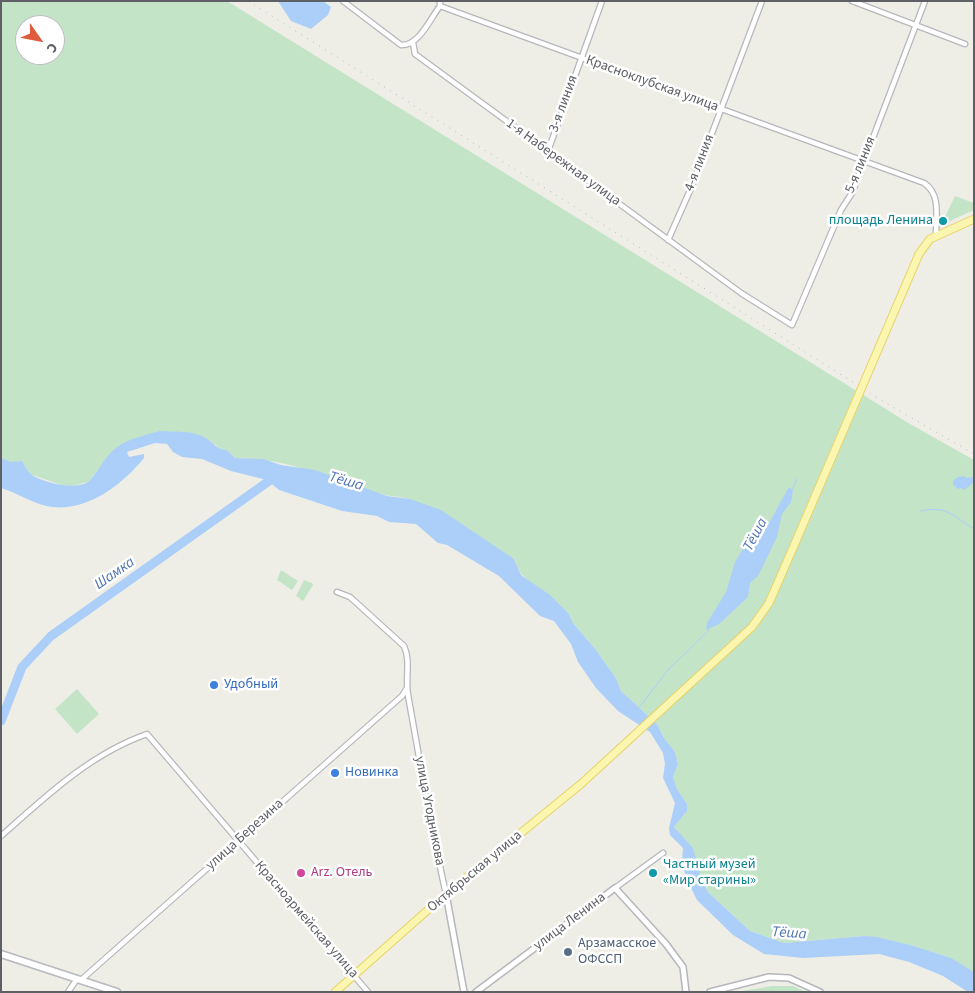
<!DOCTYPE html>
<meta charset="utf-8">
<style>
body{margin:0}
#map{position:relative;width:975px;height:993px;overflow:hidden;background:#efeee6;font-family:"Source Sans 3",sans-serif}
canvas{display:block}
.frame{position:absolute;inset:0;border:2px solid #5e6065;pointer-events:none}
.north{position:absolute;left:15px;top:15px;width:50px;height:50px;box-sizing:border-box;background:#fff;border:1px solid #bfbfc1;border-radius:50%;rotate:123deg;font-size:14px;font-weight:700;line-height:20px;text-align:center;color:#5e6065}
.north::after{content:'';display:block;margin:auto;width:18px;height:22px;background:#de5b3d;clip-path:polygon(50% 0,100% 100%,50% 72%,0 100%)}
</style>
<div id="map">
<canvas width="975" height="993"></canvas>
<div class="frame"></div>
<div class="north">С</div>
</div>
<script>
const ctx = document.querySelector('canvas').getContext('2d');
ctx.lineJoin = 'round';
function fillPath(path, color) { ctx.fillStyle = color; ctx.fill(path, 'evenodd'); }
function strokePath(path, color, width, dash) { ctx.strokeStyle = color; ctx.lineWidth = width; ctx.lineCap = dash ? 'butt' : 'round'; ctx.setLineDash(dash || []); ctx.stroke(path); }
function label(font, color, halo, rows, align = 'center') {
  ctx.font = font + ' "Source Sans 3",sans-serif'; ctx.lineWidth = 5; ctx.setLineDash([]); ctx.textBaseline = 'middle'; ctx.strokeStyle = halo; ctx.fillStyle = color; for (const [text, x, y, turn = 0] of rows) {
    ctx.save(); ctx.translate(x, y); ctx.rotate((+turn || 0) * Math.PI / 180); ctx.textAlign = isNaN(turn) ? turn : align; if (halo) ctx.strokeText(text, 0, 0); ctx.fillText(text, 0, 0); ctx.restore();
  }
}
fillPath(new Path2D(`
 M1,1H227L910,424L974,460V972L950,958L914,946L864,936L784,943L750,931L709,893L702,882L687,841L677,832L674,827L687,811V804L677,789L673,777L678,764L675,752L664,738L657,724L621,691L616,678L596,650L573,623L569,614L521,574L514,559C482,541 444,515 411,500C402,496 389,497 378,493C331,478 285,458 235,458L227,450H222L206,438L159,431L115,449L88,482L72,486L61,485L30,474L22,461L11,463L1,458ZM25,25H55V55H25Z
 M955,196L974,203V210L941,225Z
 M281,570L298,581L292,590L277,580Z
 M304,580L312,583L313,585L303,601L296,596Z
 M77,689L99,714L77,734L55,709Z
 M772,986H793L806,992H736Z`), '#c4e4c8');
fillPath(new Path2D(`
 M278,1H323L331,7L328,15L311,29L291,21Z
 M159,431C173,432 193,430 206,438C214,443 217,450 227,450L235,458L263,459L281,465L315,470L387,496L410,499L441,510L514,559L521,575L550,595L569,614L573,623L596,650L616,678L621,691L657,724L664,738L675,752L678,764L673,777L677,789L687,804V811L674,827L693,848L702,882L709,893L750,931L784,943L864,936L877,937L914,946L951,958L974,972V992H968L943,976L909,962L879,954L803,958L764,954L733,935L697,900L686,878L682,860L683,848L670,835L669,828L675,803L663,778L665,764L663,753L650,732L618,711L596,688L578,662L571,644L554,621L540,616L499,576L447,545L438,543L416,524L389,522L377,516L342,511L279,490L267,480L231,471L202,459L182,457L173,452L167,444L155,443L127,452L129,457L144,454V458C122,485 88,511 52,507C35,505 18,493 1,488V458L11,462L22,461C25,465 27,471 31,474C42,483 78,491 89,481C99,471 105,456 116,448C129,438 144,436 159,431Z
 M964,476L966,478L973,477L974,482L964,490L961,488L958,489L953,485V481L958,477Z
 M789,487L793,491L791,502L782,514L777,537L758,576L750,583L748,597L719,624L706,630L707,623L726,592L735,562L749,539L764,532Z`), '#abcff9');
strokePath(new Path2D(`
 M792,490L797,479
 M921,511C947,505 953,516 974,529
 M638,709L668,670L709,630`), '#abcff9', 1);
strokePath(new Path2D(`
 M1,721L22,667L51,636L276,476`), '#abcff9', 9);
const minor = new Path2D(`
 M343,1L401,45C419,46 430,19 440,6V1
 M852,1L965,44
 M440,6L924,183C941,194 936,217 936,235
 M413,43L415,54L741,293L792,325L841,210L852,193L925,1
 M548,151L602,1
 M668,240L692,186L762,1
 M337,592L350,597L404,646C411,661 405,679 408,695C420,762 431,828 446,894
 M1,836C45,797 90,754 147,734L368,992
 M615,888L663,853
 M81,980L402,696L407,688
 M68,992L77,979`);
const tertiary = new Path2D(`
 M446,894L464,992
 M476,992L615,888L666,944L683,967L686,992
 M710,992L769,977L789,978L820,992`);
const secondary = new Path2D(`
 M1,954L117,992`);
const primary = new Path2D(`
 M919,254L930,239L974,219
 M335,992L446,894L581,784L752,627L769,603L799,534`);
strokePath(minor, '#b6b7bc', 7);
strokePath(tertiary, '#b6b7bc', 8);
strokePath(secondary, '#b7b9bf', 9);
strokePath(primary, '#e8d266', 9);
strokePath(minor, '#fff', 4.5);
strokePath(tertiary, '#fff', 5);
strokePath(secondary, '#fff', 6);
strokePath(primary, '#faf6b0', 7);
strokePath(new Path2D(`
 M248,1L886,403L974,454`), '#b6b7b7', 1, [1, 6]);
const primaryBridge = new Path2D(`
 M799,534L919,254`);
strokePath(primaryBridge, '#e8d266', 9, []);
strokePath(primaryBridge, '#faf6b0', 7);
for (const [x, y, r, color] of [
 [943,221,5,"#0f9aa8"],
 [214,685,5,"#3f7fe0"],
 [335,773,5,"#3f7fe0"],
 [301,873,5,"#d1479c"],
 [653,873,5,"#0f9aa8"],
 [568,952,5,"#5c6f8a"]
]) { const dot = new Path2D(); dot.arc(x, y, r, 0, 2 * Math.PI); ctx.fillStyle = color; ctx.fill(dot); strokePath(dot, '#fff', 2); }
label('14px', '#5e6065', '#fff', [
 ["Красноклубская улица",652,84,20],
 ["3-я линия",564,104,-70],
 ["1-я Набережная улица",563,163,36],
 ["4-я линия",700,163,-69],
 ["5-я линия",861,165,-68],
 ["улица Угодникова",429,811,79],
 ["улица Березина",245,835,-42],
 ["Октябрьская улица",475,872,-40],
 ["Красноармейская улица",306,920,49],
 ["улица Ленина",570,922,-37]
]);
label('14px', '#0d838f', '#fff', [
 ["площадь Ленина",933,221],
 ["Частный музей",663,865,"left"],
 ["«Мир старины»",663,881,"left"]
], 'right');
label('14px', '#366cbe', '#fff', [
 ["Удобный",224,685],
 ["Новинка",345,773]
], 'left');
label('14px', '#b23c85', '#fff', [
 ["Arz. Отель",311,873]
], 'left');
label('14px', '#4e5e75', '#fff', [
 ["Арзамасское",578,944],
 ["ОФССП",578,960]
], 'left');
label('italic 15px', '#4c73b3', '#fff', [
 ["Тёша",346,482,16],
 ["Тёша",756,535,-62],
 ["Шамка",115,574,-35],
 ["Тёша",789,934,4]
]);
</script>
